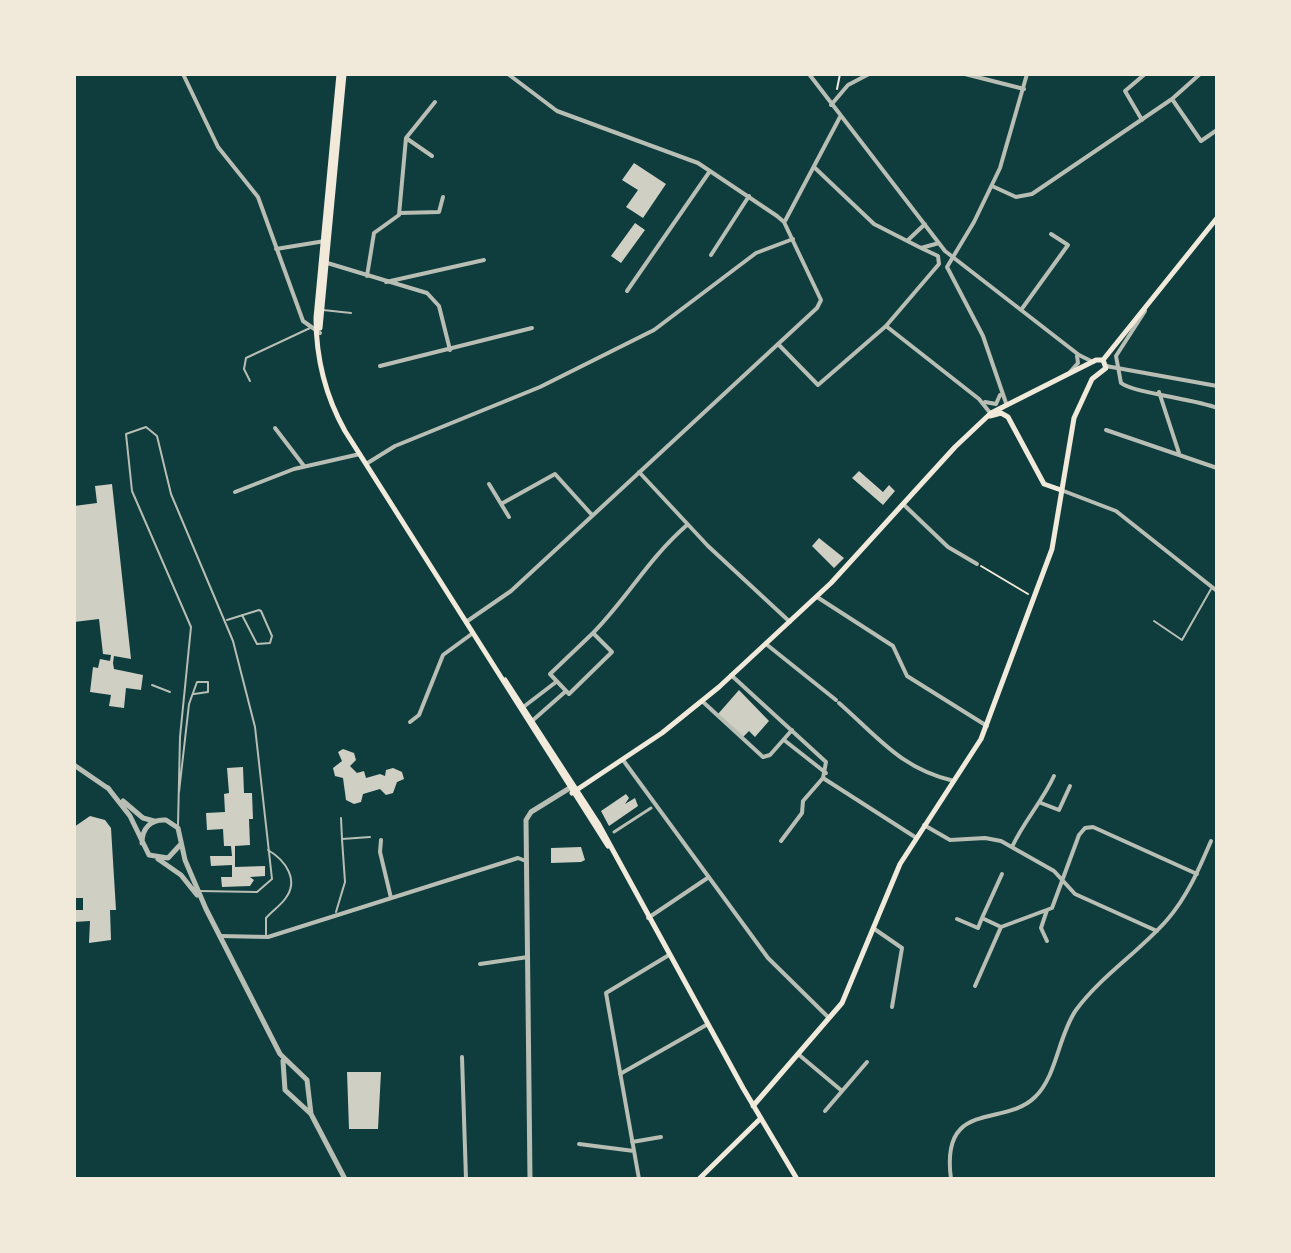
<!DOCTYPE html>
<style>
body{margin:0}
#map{position:relative;width:1291px;height:1253px;overflow:hidden;background:#0f3d3e;font-family:"DM Sans",sans-serif}
canvas{display:block}
.frame{position:absolute;inset:0;border:76px solid #f1e9da;pointer-events:none}
</style>
<div id="map">
<canvas width="1291" height="1253"></canvas>
<div class="frame"></div>
</div>
<script>
const ctx = document.querySelector('canvas').getContext('2d');
ctx.lineJoin = 'round';
function fillPath(path, color) { ctx.fillStyle = color; ctx.fill(path, 'evenodd'); }
function strokePath(path, color, width, dash) { ctx.strokeStyle = color; ctx.lineWidth = width; ctx.lineCap = dash ? 'butt' : 'round'; ctx.setLineDash(dash || []); ctx.stroke(path); }
fillPath(new Path2D(`
 M634,163L666,184L643,218L626,207L638,190L622,180Z
 M635,223L645,230L621,263L611,256Z
 M859,471L883,492L889,485L895,491L883,505L852,478Z
 M112,484L131,659L114,656L113,663L114,669L143,675L141,690L126,688L124,708L109,706L111,695L90,692L93,667L98,668L100,659L110,661L111,655L103,654L99,619L74,622V506L97,503L95,486Z
 M819,538L844,558L834,568L812,546Z
 M739,690L769,721L755,737L749,731L743,737L718,714Z
 M343,749L354,753L356,760L350,766L357,773L364,771L366,778L380,774L385,776L386,770L393,768L402,772L404,779L397,782L393,793L386,795L380,789L363,794L361,802L354,804L346,800L343,778L335,776L333,768L342,761L338,752Z
 M243,767L244,793H252L253,819H249L250,845L235,846V867L265,866V876L250,877L254,880L250,886L222,887L221,877H232V865L211,866L210,856H232L231,846H224L223,829L207,830L206,813L225,812L224,794L229,793L227,768Z
 M626,794L629,798L625,804L635,798L638,806L609,826L601,811Z
 M90,816L105,820L111,828L116,910H110L111,940L89,943L90,921L74,922V910H83V898H74V827Z
 M581,847L585,860L581,862L551,863V848Z
 M347,1072H381L378,1129H349Z`), '#cfcfc3');
strokePath(new Path2D(`
 M837,89L840,74
 M981,566L1028,594`), '#f1e9da', 2);
strokePath(new Path2D(`
 M323,310L351,313
 M250,381L244,369L246,358L310,328
 M227,620L259,610L261,611L272,636L270,643L257,644L242,615
 M1154,621L1182,640L1211,589
 M152,685L170,692
 M179,792L189,704L197,682H208V692L194,694
 M341,818L342,839L370,837
 M178,825L180,737L191,627L132,491L126,434L146,427L157,436L171,494L233,641L255,727L272,879L257,892L199,891
 M336,912L345,882L342,839
 M266,936V918C272,911 280,906 285,899C300,880 285,860 268,850`), '#b8beb3', 2);
strokePath(new Path2D(`
 M614,832L651,808`), '#b8beb3', 3);
strokePath(new Path2D(`
 M183,74L218,147L258,197L303,321L320,333
 M809,74L945,251L1079,355L1093,362
 M965,74L1024,89
 M1172,99L1201,141L1217,130
 M1217,103V105
 M831,105L848,85L869,74
 M1142,120L1125,91L1145,74
 M406,138L432,156
 M814,167L874,224L921,248L939,243
 M992,186L1016,197L1032,194L1172,99L1200,74
 M400,213L439,212L443,197
 M785,221L840,117
 M907,241L925,224
 M276,249L325,241
 M711,255L749,196
 M324,262L427,293L439,306L450,350
 M367,276L374,233L399,215L406,138L435,102
 M386,282L484,260
 M627,291L710,171
 M1021,310L1068,245L1051,234
 M1145,311L1116,356L1121,383C1134,393 1194,399 1217,408
 M886,326L979,399L991,414
 M778,344L818,385L886,326L939,264L938,256L921,248
 M380,366L532,328
 M1106,366L1217,386
 M1070,372L1078,363L1077,356
 M1159,392L1179,453
 M985,402L996,404L1000,395
 M1006,403L983,336L947,267L974,222L1000,168L1027,74
 M275,428L304,466
 M1106,430L1217,468
 M366,464L395,446L540,387L654,330L756,253L793,239
 M639,472L708,546L790,622
 M489,484L509,517
 M1061,490L1116,511L1217,591
 M235,492L294,469L360,454
 M501,504L555,474L592,515
 M903,504L948,547L977,564
 M817,597L893,646L907,676L987,726
 M466,622L511,591L817,308L821,300L784,222L777,216L698,163L557,111L508,74
 M593,633L612,652L569,694L550,674Z
 M593,633C629,596 648,559 687,525
 M766,644L836,700
 M731,675L826,762L823,778L803,801L802,813L781,841
 M702,701L763,757L770,755L792,730
 M839,703C878,737 901,769 954,781
 M522,708L556,682
 M532,721L566,691
 M410,722L419,715L443,655L473,633
 M784,740L826,773
 M623,760L768,958L829,1018
 M823,778L915,837
 M1041,803L1059,810L1070,786
 M924,825L950,840L985,838L1001,841L1054,871L1075,894L1157,931
 M381,840L380,852L391,898
 M1012,847C1024,821 1042,802 1054,776
 M1047,910L1041,928L1047,941
 M648,918L709,877
 M982,918L1002,874
 M957,919L978,928L982,918L1001,927
 M873,928L902,948L892,1007
 M220,936L268,937L518,858L526,861
 M480,964L528,957
 M975,986L1001,927L1052,908L1079,835L1085,828L1093,827L1197,874
 M798,1054L842,1091
 M462,1057L466,1179
 M620,1074L708,1024
 M825,1111L867,1062
 M632,1142L661,1137
 M579,1144L634,1151
 M639,1179L606,993L669,955
 M951,1179C940,1098 1004,1128 1035,1097C1057,1076 1058,1036 1076,1010C1101,976 1139,952 1167,920C1187,897 1199,869 1211,841`), '#b8beb3', 4);
strokePath(new Path2D(`
 M74,765L109,789
 M108,788L130,816L149,855L168,858L181,844
 M123,801L143,818L154,821
 M142,843C142,828 151,819 166,820L178,828L185,860L206,909L280,1054L307,1080L311,1114
 M158,859L181,875L197,895
 M283,1061L285,1090L311,1114L345,1179
 M530,1179L526,820L531,812L573,786`), '#b8beb3', 5);
strokePath(new Path2D(`
 M339,74L316,318C316,357 326,397 345,431L608,846
 M320,328L344,74
 M1103,360L1217,218
 M990,416L1001,413L1008,417L1044,484L1061,490
 M505,680L598,823L743,1088L797,1179
 M572,793L662,733L719,687L831,583L955,447L991,413L1096,360H1103
 M753,1106L842,1003L900,864L981,739L1052,549L1074,418L1092,379L1106,368L1103,360
 M699,1179L760,1119`), '#f1e9da', 5);
</script>
